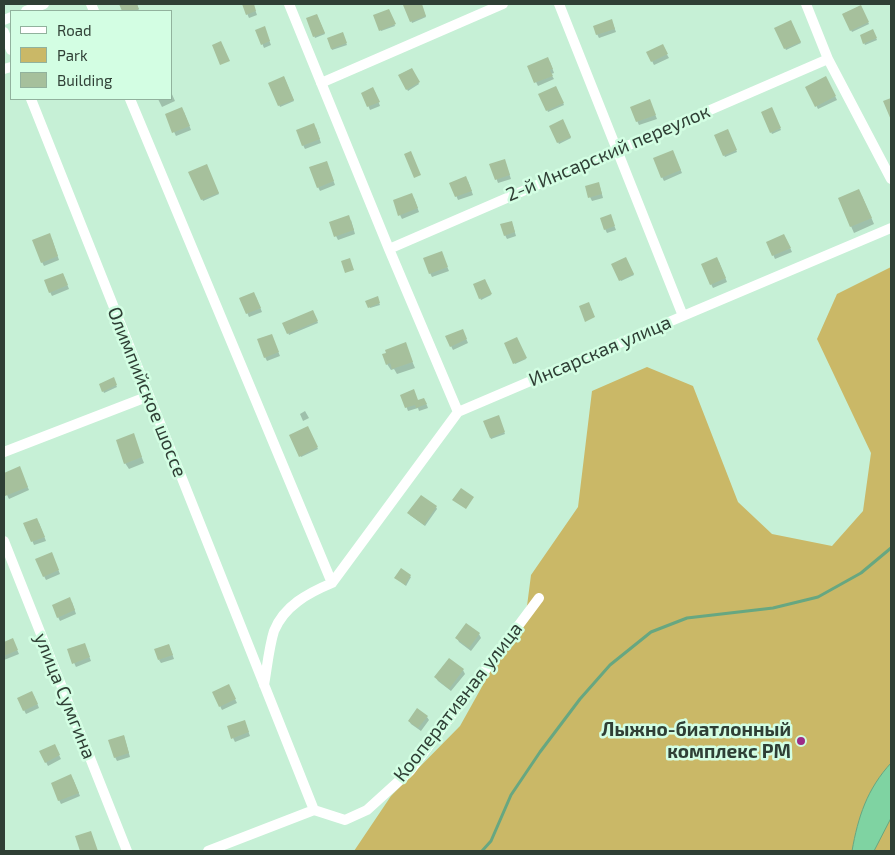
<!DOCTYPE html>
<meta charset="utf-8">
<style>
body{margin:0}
#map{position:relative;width:895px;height:855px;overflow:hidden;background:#c6f0d6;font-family:"Exo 2",sans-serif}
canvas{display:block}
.frame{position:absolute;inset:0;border:5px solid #2f3f35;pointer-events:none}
.legend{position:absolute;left:10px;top:10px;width:162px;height:90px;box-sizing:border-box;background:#d3fee3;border:1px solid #91b29d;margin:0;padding:6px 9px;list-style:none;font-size:15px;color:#2f3f35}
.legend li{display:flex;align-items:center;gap:10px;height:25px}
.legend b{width:25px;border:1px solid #91b29d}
</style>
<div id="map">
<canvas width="895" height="855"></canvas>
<div class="frame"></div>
<ul class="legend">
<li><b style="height:6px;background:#fff"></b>Road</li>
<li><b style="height:14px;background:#cab867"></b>Park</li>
<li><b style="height:14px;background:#a6c09c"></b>Building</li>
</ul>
</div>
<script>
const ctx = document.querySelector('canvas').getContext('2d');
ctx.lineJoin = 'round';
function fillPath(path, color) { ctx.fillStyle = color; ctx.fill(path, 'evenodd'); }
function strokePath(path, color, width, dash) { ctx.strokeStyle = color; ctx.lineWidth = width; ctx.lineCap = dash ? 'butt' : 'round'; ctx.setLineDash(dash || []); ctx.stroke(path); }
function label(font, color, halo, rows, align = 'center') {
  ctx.font = font + ' "Exo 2",sans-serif'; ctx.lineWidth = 5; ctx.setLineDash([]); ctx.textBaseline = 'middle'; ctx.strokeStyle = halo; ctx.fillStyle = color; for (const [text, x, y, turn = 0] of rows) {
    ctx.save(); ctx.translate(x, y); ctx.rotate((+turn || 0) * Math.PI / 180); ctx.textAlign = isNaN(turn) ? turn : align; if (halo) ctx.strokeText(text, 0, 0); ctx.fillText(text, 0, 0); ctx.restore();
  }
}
fillPath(new Path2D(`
 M891,267V851H354L391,796L460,726L527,606L531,575L578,507L592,391L647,367L693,386L738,502L772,534L832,546L863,511L871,453L817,339L837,294Z`), '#cab867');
const water = new Path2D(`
 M891,763V818L874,851H852C858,817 867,789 891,763Z`);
fillPath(water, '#7fd3a2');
strokePath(water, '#67a781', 1);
fillPath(new Path2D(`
 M120,4H137L139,11H123Z
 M243,4H253L257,15L249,18Z
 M411,4H421L426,17L412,23L405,6Z
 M860,6L869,24L852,32L843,14Z
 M389,10L395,26L381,31L374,16Z
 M317,15L325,34L315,38L308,19Z
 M790,22L801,43L786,50L776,29Z
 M613,24L616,32L599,38L597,34Z
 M257,31L266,32L271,45L264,48Z
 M873,31L877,40L865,45L861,36Z
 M342,34L347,45L332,50L328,39Z
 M662,46L669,58L654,65L648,53Z
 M550,62L554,73L551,74L554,79L538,86L528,66Z
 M411,69L419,84L408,91L399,75Z
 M284,77L294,101L280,107L270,83Z
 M826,78L837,100L818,109L807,87Z
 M556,87L564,105L548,112L540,94Z
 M171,92L175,101L162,107L158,99H171Z
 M375,92L380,106L370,110L363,93Z
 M651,104L657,119L639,125L631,108Z
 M771,109L781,130L772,134L762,113Z
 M184,112L191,130L176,136L166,115Z
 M563,121L571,138L559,144L551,127Z
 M316,128L321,143L305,149L303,145Z
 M728,131L737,152L725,157L715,136Z
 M674,155L682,173L664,181L662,177Z
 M491,164H506L511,179L498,183Z
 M206,166L219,194L203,201L190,173Z
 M328,166L335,185L320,191L318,187Z
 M468,181L473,195L458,200L451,183Z
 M600,187L603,198L592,201L590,197Z
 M862,196L874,224L854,233L839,199Z
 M414,198L419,212L402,219L400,215Z
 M351,220L355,234L338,240L336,236Z
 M612,220L616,230L607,233L605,229Z
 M513,226L516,236L507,239L505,235Z
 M52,239L59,260L44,266L42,262Z
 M786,239L792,252L775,259L768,243Z
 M443,257L449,271L432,277L430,273Z
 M625,258L634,275L621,281L613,264Z
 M719,262L727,282L713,288L711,284Z
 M63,274L69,289L52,296L50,292Z
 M485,280L491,295L481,300L474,285Z
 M256,297L262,312L249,317L241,299Z
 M377,298L380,305L370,308L367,301Z
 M313,311L318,323L289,335L284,323Z
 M464,334L468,343L453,350L451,346Z
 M273,339L280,356L267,361L265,357Z
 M516,339L526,359L515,364L506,344Z
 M405,344L415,368L397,374L394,369L391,370L387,364L388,353Z
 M113,379L117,387L104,393L100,384Z
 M402,395L426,403L428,408L419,411L418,408L408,411Z
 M305,411L309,418L303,421L300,414Z
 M498,417L505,434L491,439L485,422Z
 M307,427L318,449L301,457L290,436Z
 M133,435L144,463L129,469L125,463Z
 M19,468L29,490L9,499L4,489V474Z
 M436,507L437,509L425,526L410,515Z
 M39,523L46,541L34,545L25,524Z
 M53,557L60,574L46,580L44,576Z
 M401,570L411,577L406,586L396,578Z
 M72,602L76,614L60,621L58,617Z
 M479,634L481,638L471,651L459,642L457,638Z
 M12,639L19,654L4,660V643Z
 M169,645L174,659L161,663L159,660Z
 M86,648L91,661L76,667L68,650Z
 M463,670L465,674L451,691L438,681L436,678Z
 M230,689L237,703L222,710L220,706Z
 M34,696L39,708L26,714L24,710Z
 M427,717L429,720L421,731L411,724L409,721Z
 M246,725L250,736L235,742L233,738Z
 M124,736L130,757L117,761L115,757Z
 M54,745L61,759L48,766L41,752Z
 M73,779L80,796L61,804L59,800Z`), '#0003');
strokePath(new Path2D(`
 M482,851L491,841L511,795L540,752L580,699L610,665L651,632L687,618L773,608L818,597L861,573L891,548`), '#67a781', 3);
fillPath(new Path2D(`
 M119,4H137L139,9L131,11H122Z
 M242,4H254L256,11L246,15Z
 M408,4H422L426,16L410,22L403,5Z
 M861,5L869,22L850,31L842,14Z
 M389,9L396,24L379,31L373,15Z
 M317,14L325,33L313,37L306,18Z
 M612,19L615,29L596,35L593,26Z
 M791,20L801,42L784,49L774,28Z
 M265,26L270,41L261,45L255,30Z
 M873,29L877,38L863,44L860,35Z
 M343,32L347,43L331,49L327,38Z
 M221,41L230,61L220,65L212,45Z
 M663,44L668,54L651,62L646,52Z
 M548,57L553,69L550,70L553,76L534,83L527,66Z
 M412,68L420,82L406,90L398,75Z
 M284,76L294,100L278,106L268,83Z
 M826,76L836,96L815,107L805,87Z
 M556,86L564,103L546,111L538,94Z
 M373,87L380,102L367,107L361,93Z
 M891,98V120L883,101Z
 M650,99L656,115L636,122L630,107Z
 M182,107L190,126L172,133L165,114Z
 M772,107L781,128L770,133L761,112Z
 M563,119L571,137L557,143L549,126Z
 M314,123L320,139L302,146L296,130Z
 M728,129L737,150L723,156L714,135Z
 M673,150L681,170L661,178L653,158Z
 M411,151L421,175L414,178L404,154Z
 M505,159L510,175L495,180L489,164Z
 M327,161L334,181L317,188L309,167Z
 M207,164L219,193L201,200L188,172Z
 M466,176L472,191L455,197L449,183Z
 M599,182L602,194L588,198L585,186Z
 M859,189L872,218L850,227L838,198Z
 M412,193L418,208L398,216L393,200Z
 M611,214L615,226L604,230L600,218Z
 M349,215L354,230L334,237L329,222Z
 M512,221L515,232L504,236L500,224Z
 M50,233L58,256L41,263L32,240Z
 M784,234L791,248L772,256L766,242Z
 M442,251L448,267L429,274L423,258Z
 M626,257L634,274L619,281L611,264Z
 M717,257L726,278L710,285L701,264Z
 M350,258L354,270L345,273L341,261Z
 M63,273L68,285L49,293L44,280Z
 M485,279L492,294L479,299L473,284Z
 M254,292L261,308L246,314L239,298Z
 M378,296L380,303L368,308L365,301Z
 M589,302L595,317L585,322L579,306Z
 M313,310L318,321L287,334L282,323Z
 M463,329L467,339L450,347L445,336Z
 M272,334L279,352L264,358L257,339Z
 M517,337L527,358L513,364L504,343Z
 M406,342L413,362L392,369L390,363L386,365L382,354L386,353L385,350Z
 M114,377L117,385L102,392L99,384Z
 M414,389L418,400L424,398L427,404L416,408L415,405L405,408L400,395Z
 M499,415L505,432L490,438L483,421Z
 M308,426L318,447L299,457L289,435Z
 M134,433L142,457L124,464L116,440Z
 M20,466L28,487L5,496L4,492V473Z
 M461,488L474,497L466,509L452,500Z
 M421,495L437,506L424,525L407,513Z
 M37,518L45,537L31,542L23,523Z
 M52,552L59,570L43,577L35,559Z
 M401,568L411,575L405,585L394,578Z
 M70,597L75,610L57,618L52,605Z
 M466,623L480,633L469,648L455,638Z
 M13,638L18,650L4,656V642Z
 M85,643L90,657L72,664L67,649Z
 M169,644L173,655L158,660L154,649Z
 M449,658L464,669L449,689L434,677Z
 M229,684L236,699L219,707L212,692Z
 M32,691L38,704L23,711L17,698Z
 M417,708L428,716L418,728L408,721Z
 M245,720L249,732L231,739L227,726Z
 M124,735L129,753L114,758L108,740Z
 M55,744L60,755L45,763L39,751Z
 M71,774L79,793L58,801L51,783Z
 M91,831L98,851H80L75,836Z`), '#a6c09c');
strokePath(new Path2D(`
 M91,4L94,11
 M289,4L389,249L458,412
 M806,4L828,59L891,179
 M26,11L44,4
 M4,20L11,17
 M4,32L11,50
 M4,69L11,67
 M321,83L503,4
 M31,99L314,810
 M130,99L332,583
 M389,249L828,59
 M683,316L891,228
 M4,452L149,396
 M4,541L127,851
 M332,583L458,412L683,316L559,4
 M264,685C267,668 269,647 274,631C284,606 308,593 332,583
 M208,851L314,810L345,820L367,810L410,771L539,598`), '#fff', 10);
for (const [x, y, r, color] of [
 [801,741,5,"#9d2b87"]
]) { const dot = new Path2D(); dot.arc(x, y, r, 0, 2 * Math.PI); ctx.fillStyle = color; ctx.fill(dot); strokePath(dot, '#d3fee3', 2); }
label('19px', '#2f3f35', '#d3fee3', [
 ["2-й Инсарский переулок",608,153,-23],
 ["Инсарская улица",600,351,-23],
 ["Олимпийское шоссе",147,392,68],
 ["улица Сумгина",65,696,68],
 ["Кооперативная улица",458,702,-52]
]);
label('bold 19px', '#2f3f35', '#d3fee3', [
 ["Лыжно-биатлонный",791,730],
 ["комплекс РМ",791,752]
], 'right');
</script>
